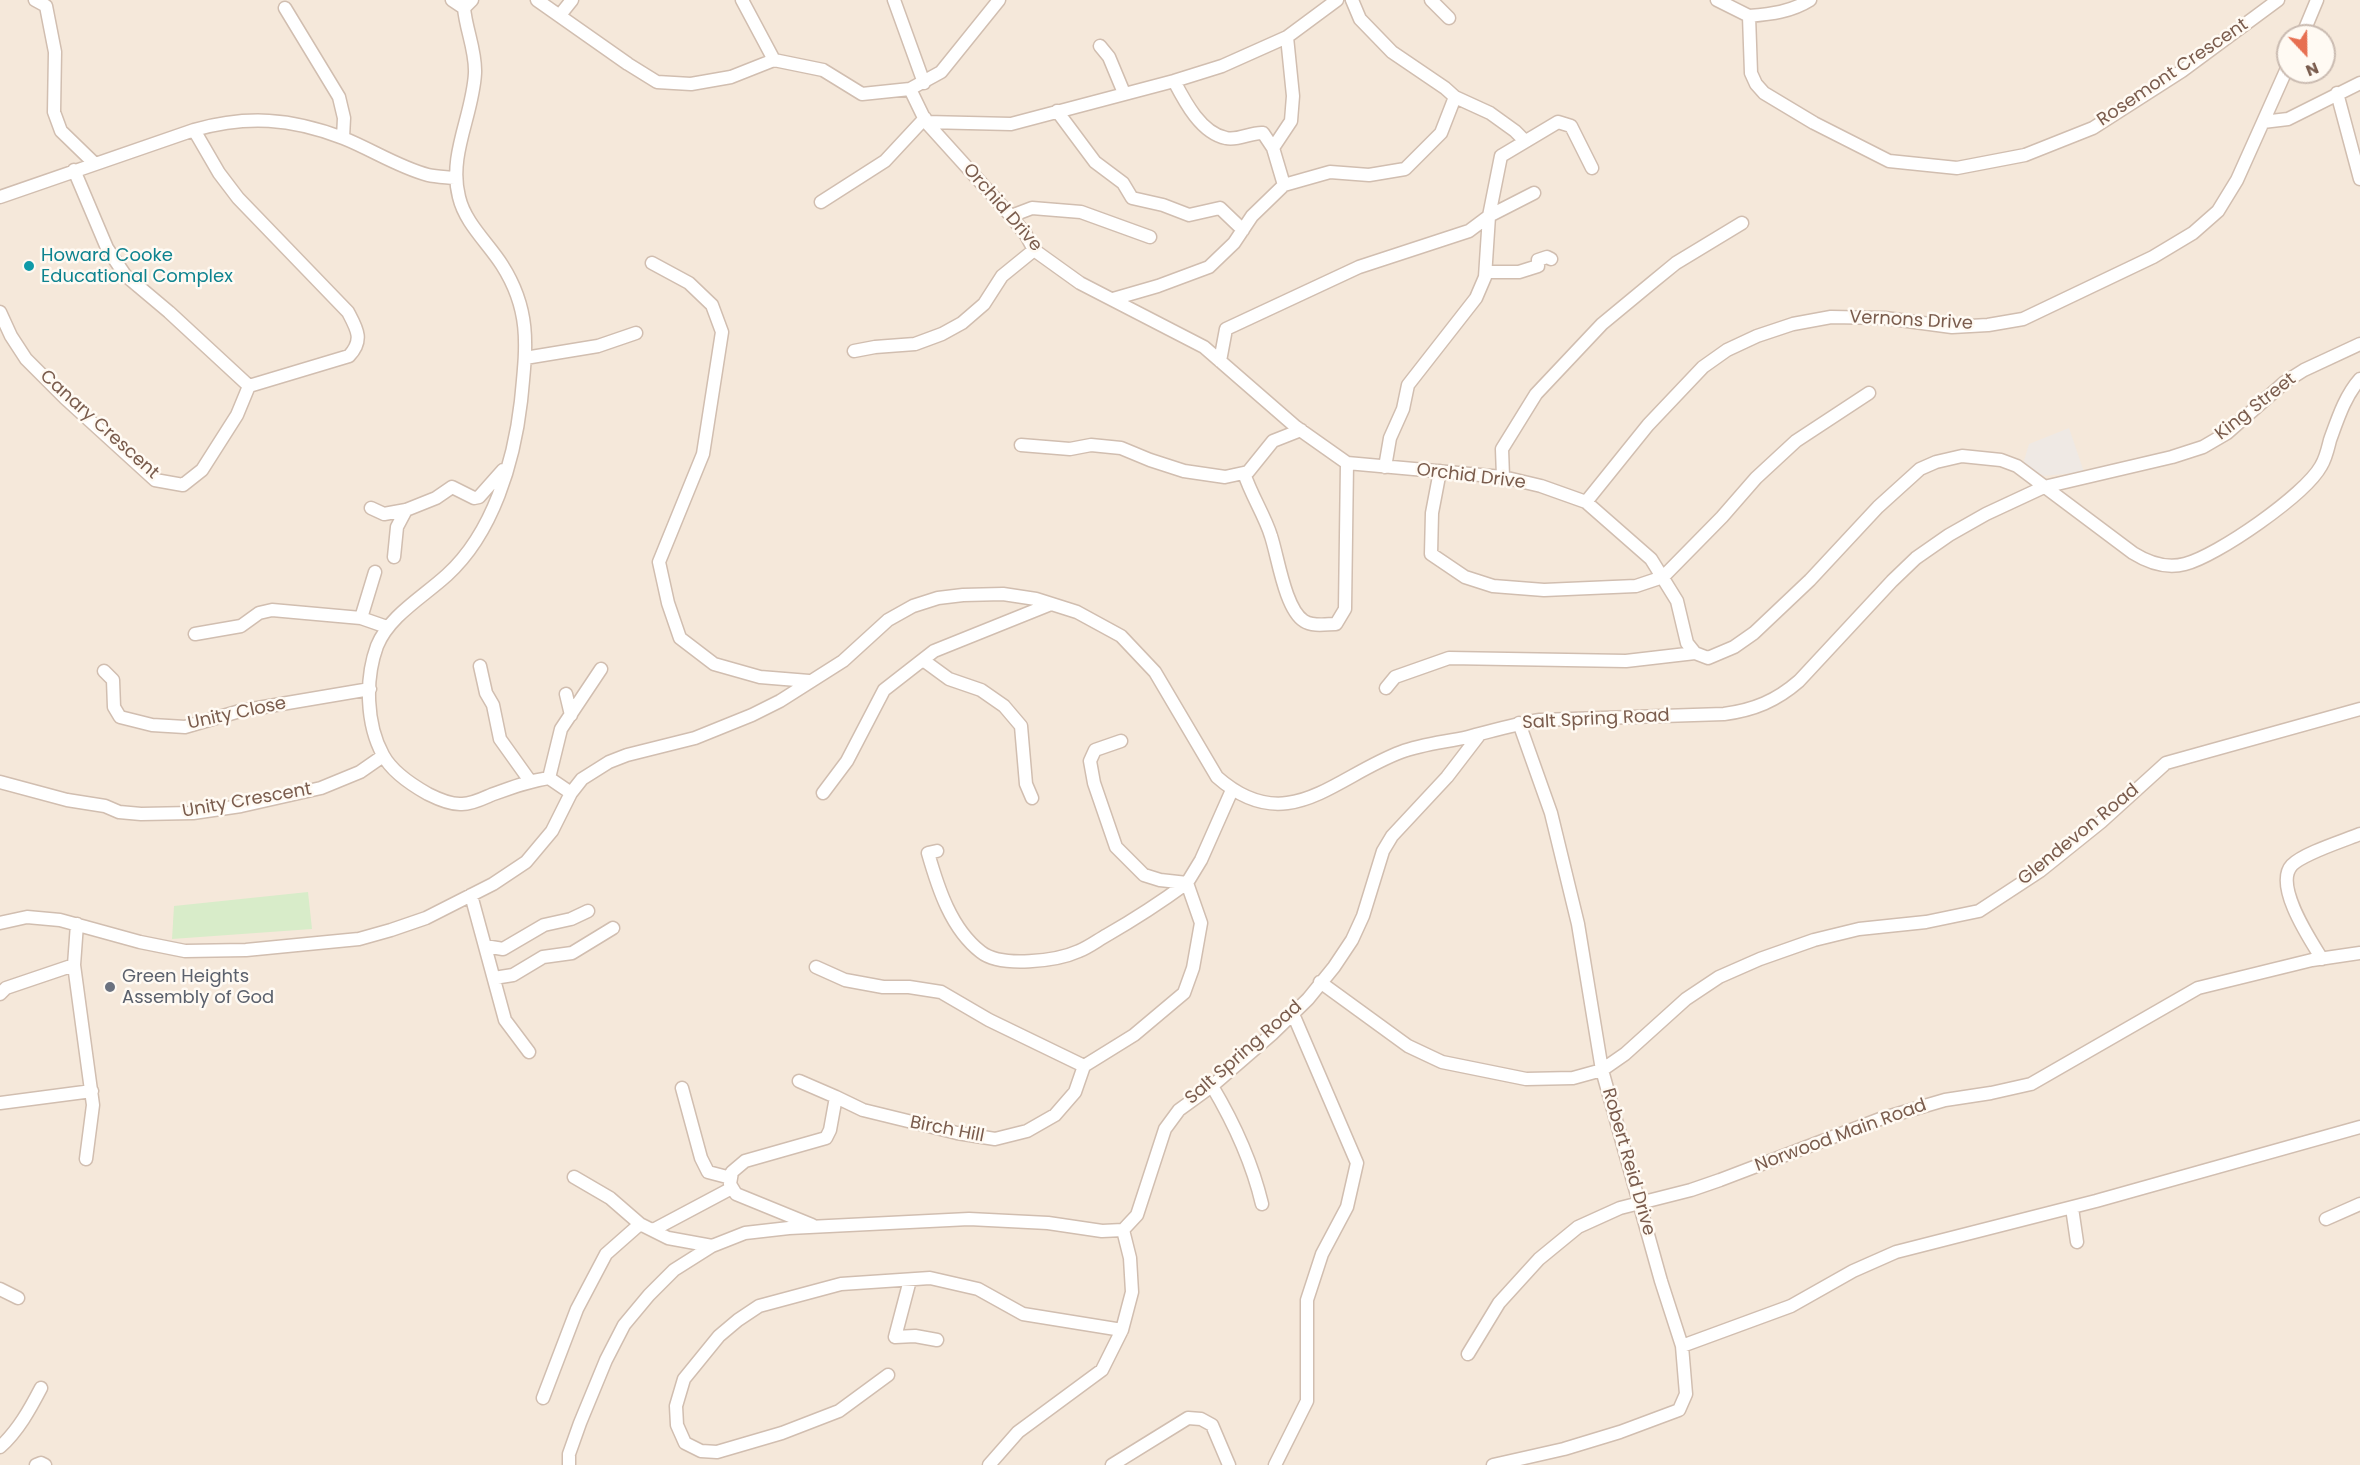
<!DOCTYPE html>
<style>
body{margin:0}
#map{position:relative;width:2360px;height:1465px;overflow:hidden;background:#fdf6ec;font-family:Poppins,sans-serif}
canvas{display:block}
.north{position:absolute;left:2276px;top:24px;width:60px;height:60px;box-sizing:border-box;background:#fffaf3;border:2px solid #cabbb1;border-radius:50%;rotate:158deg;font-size:16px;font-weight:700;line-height:24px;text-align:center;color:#7a5c4d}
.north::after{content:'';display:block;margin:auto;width:21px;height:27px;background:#e76f51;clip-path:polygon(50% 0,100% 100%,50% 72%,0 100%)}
</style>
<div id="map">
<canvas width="2360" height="1465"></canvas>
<div class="north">N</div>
</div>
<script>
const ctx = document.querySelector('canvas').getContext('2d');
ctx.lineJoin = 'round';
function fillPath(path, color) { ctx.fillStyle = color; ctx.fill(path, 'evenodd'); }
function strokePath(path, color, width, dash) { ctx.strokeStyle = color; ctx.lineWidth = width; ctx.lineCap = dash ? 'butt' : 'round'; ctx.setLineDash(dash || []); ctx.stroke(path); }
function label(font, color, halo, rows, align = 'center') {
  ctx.font = font + ' Poppins,sans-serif'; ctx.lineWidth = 5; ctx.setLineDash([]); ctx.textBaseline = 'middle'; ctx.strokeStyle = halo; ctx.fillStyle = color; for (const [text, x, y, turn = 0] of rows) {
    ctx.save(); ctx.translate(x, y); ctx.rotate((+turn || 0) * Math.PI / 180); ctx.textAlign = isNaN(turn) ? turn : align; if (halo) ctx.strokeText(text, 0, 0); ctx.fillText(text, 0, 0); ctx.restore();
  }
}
fillPath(new Path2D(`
 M0,0H2360V1465H0ZM2288,36H2324V72H2288Z`), '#f5e8da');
fillPath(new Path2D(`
 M2069,428L2084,472L2044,476L2023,464L2029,444Z`), '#efe9e4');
fillPath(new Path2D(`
 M308,892L312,929L172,939L174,906Z`), '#d8ecc9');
const minor = new Path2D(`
 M35,0L46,6L55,52L54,112L61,131L94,163
 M452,0L464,8
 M472,0L464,8C466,30 476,51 475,73C473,115 448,155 459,197C465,223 488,243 502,265C532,312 526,349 521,401C514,462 493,533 447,575C423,597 389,616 377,646C365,679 366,724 383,755C392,772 412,785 428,794C438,799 451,805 462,804C472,804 482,799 491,795C510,788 528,781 549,778L571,793
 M537,0L628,64L657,82L691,84L731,77L774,60L823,70L862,94L910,89L941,72L999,0
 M742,0L774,60
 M894,0L924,83
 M1352,0L1360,19L1392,52L1445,88L1455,97L1490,113L1515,131L1525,141
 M1431,0L1449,18
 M1717,0L1749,16
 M285,8L339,97L344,118L343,138
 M560,15L572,0
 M1749,16L1751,73L1756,84L1764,93L1814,123L1889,161L1957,168L2025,155L2093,128L2182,71L2278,0
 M1749,16C1771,14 1791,12 1810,0
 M2302,36L2317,0
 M1100,46L1109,57L1124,93
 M1174,81C1185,102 1201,133 1226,138C1238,141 1251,132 1263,133L1273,148L1284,185
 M910,89L926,122L1011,216L1026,235L1034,250L1080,283L1204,347L1296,427L1347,463L1503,477L1541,486L1586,502L1651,559L1677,601L1687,643L1695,653L1708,658L1734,647L1754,633L1810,580L1878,507L1920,469L1936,462L1962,456L2001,460L2017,466L2133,553C2149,563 2166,569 2185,564C2217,556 2305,495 2321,466C2326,458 2328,448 2330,440C2338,418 2345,396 2360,379
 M2337,93L2360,179
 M1057,111L1095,162L1123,183L1132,198L1163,205L1189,215L1220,208L1243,230
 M926,122L1011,124L1174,81L1222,66L1287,37L1337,0
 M2263,122L2288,66
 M1273,148L1291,121L1293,96L1287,37
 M74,170L107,248L125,275L169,312L249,386
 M0,197L194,130C247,115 291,118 343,138C371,149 398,167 428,175C436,177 446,177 455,178
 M821,202L885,161L925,118
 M1011,216L1032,208L1081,212L1150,237
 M652,263L689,283L712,305L722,332L703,454L659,562L668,603L680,638L714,664L760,677L809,681
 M1487,272H1519L1538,266V260L1547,257L1551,259
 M1113,299L1158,286L1209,267L1234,243L1252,216L1284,185L1330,172L1369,175L1405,169L1441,133L1455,97
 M0,312L11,336L26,359L65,398L155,480L183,485L202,470L237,415L249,386L349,356C364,340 357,329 348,312L238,198L219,173L194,130
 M854,351L875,347L915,344L942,334L962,323L984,304L1002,276L1034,250
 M525,358L598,346L636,333
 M1220,361L1226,329L1359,267L1469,231L1489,216L1501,156L1558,122L1571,126L1592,168
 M1021,445L1070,449L1091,445L1121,448L1150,460L1184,471L1225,477L1248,472L1273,441L1301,430
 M1385,467L1390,438L1403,409L1408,385L1476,298L1485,277L1489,216L1534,193
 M1440,471L1432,513L1431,554L1465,577L1493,586L1544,590L1636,586L1663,577L1722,517L1756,478L1796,441L1869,393
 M1244,473C1251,495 1265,516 1271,536C1278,557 1285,609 1304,621C1313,627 1327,624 1336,624L1345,609L1347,463
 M1503,477L1502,449L1536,394L1602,324L1654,281L1676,263L1742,223
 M1586,502L1648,425L1703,367L1727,350L1757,336L1793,324L1831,317L1885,318L1952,327L1988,325L2023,319L2153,257L2193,233L2218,211L2237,180L2263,122L2288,119L2360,83
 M371,508L384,514L406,510L436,498L452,487L474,498L479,497L503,470
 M394,557L397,527L406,510
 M361,618L375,572
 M195,634L241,626L259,613L272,610L361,618L387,627
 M923,660L949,679L981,690L1004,706L1021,726L1026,784L1032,798
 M480,666L486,693L493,705L500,739L530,781
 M104,671L113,680L114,707L120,717L152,725L185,727L240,711L370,689
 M1386,688L1395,677L1449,658L1626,661L1695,653
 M566,694L571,715
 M549,778L561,729L601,669
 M0,782L67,800L105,806L119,812L141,814L193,813L241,806L321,788L360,772L383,756
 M823,793L847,761L884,690L934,651L1051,604
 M937,851L928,853C938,888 951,929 981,952C1001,968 1057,961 1079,951C1089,947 1098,940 1107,935C1135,919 1161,902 1187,883L1160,880L1144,875L1116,847L1094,783L1090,761L1095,750L1121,741
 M471,895L505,1020L529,1052
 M0,923L27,917L60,920L140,942L185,951L246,950L328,942L359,939L391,930L426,918L493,884L526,862L552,831L571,793L582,779L609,762L627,755L695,738L752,715L780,701L843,661L888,620L913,606L938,598L963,595L1003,594L1036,599L1077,612L1121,636L1155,672L1217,777C1287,839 1334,777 1401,752C1422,744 1446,742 1468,737C1492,731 1515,724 1540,720L1724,714C1754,710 1776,701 1799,681L1892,581L1916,558L1949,535L1986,514L2044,487L2172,457L2203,447L2227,433L2285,382L2304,370L2360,344
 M77,924L74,965L93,1105L86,1159
 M485,946L503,949L544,925L571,919L588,911
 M2322,959C2311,941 2273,885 2292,865C2304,853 2343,841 2360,834
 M816,967L845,980L883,987H909L941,992L989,1020L1084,1066
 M494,978L513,975L543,957L572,953L613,928
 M1320,982L1408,1046L1442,1062L1526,1079L1573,1078L1602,1070L1625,1054L1686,999L1719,977L1760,959L1814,940L1859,929L1926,922L1979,911L2040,871L2101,822L2166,763L2360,709
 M0,994L6,988L74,965
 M799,1081L836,1097
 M1212,1086C1234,1123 1252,1162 1262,1204
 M682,1088L701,1158L708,1172L731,1178
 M0,1103L92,1091
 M574,1177L610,1198L640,1224L668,1238L712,1246
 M2072,1208L2077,1242
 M2326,1219L2360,1204
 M812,1225L736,1194L730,1184L732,1172L745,1161L826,1138L830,1130L836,1097L863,1110L957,1133L995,1139L1027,1131L1055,1115L1075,1092L1084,1066L1134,1035L1184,993L1193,968L1201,923L1187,883L1201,860L1232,790
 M653,1230L732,1188
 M910,1280L895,1337L915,1336L937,1340
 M0,1289L18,1298
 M1682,1346L1791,1306L1853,1271L1896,1252L2096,1201L2360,1127
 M1468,1354L1499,1303L1539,1259L1578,1227L1620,1208L1691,1190L1720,1180L1880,1119L1945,1100L1991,1093L2031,1084L2198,988L2312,960L2360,953
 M888,1375L839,1411L782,1433L717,1452L701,1451L685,1443L677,1425L676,1406L684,1379L719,1336L738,1320L759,1306L841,1284L930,1278L978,1289L1023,1314L1122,1330
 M543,1398L577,1309L606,1254L640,1224
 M0,1447C18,1431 30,1409 41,1388
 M36,1465L41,1463L45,1465
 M569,1465V1454L580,1423L606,1360L624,1325L649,1295L674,1270L712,1246L745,1233L789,1228L969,1219L1048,1223L1102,1231L1123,1230L1137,1215L1165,1129L1179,1110L1212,1086L1272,1034L1308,999L1334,967L1352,940L1363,916L1383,851L1392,836L1447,777L1480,734
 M989,1465L1018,1432L1102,1370L1122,1330L1132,1292L1130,1258L1123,1230
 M1112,1465L1188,1418L1201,1419L1212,1425L1229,1465
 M1275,1465L1307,1401V1300L1322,1254L1347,1207L1357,1163L1293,1014
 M1493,1465L1564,1449L1620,1432L1679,1410L1686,1394L1682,1346L1661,1281L1602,1070L1578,924L1551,813L1519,723`);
strokePath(minor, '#d1beb0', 15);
strokePath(minor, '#fff', 12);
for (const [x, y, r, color] of [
 [29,266,6,"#0f9aa8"],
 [110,987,6,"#6b7280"]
]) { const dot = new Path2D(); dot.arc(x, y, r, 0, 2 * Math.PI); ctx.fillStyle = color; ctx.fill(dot); strokePath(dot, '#fffaf3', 2); }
label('18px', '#7a5c4d', '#fffaf3', [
 ["Rosemont Crescent",2173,73,-34],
 ["Orchid Drive",1002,208,49],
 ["Vernons Drive",1911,321,3],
 ["King Street",2256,407,-38],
 ["Canary Crescent",99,425,42],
 ["Orchid Drive",1471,477,7],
 ["Unity Close",237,714,-12],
 ["Salt Spring Road",1596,720,-3],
 ["Unity Crescent",247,801,-10],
 ["Glendevon Road",2079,835,-39],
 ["Salt Spring Road",1244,1053,-41],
 ["Birch Hill",947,1130,11],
 ["Norwood Main Road",1841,1136,-20],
 ["Robert Reid Drive",1628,1162,74]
]);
label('18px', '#0d838f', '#fffaf3', [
 ["Howard Cooke",41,256],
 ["Educational Complex",41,277]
], 'left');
label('18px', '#5b616d', '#fffaf3', [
 ["Green Heights",122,977],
 ["Assembly of God",122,998]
], 'left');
</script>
